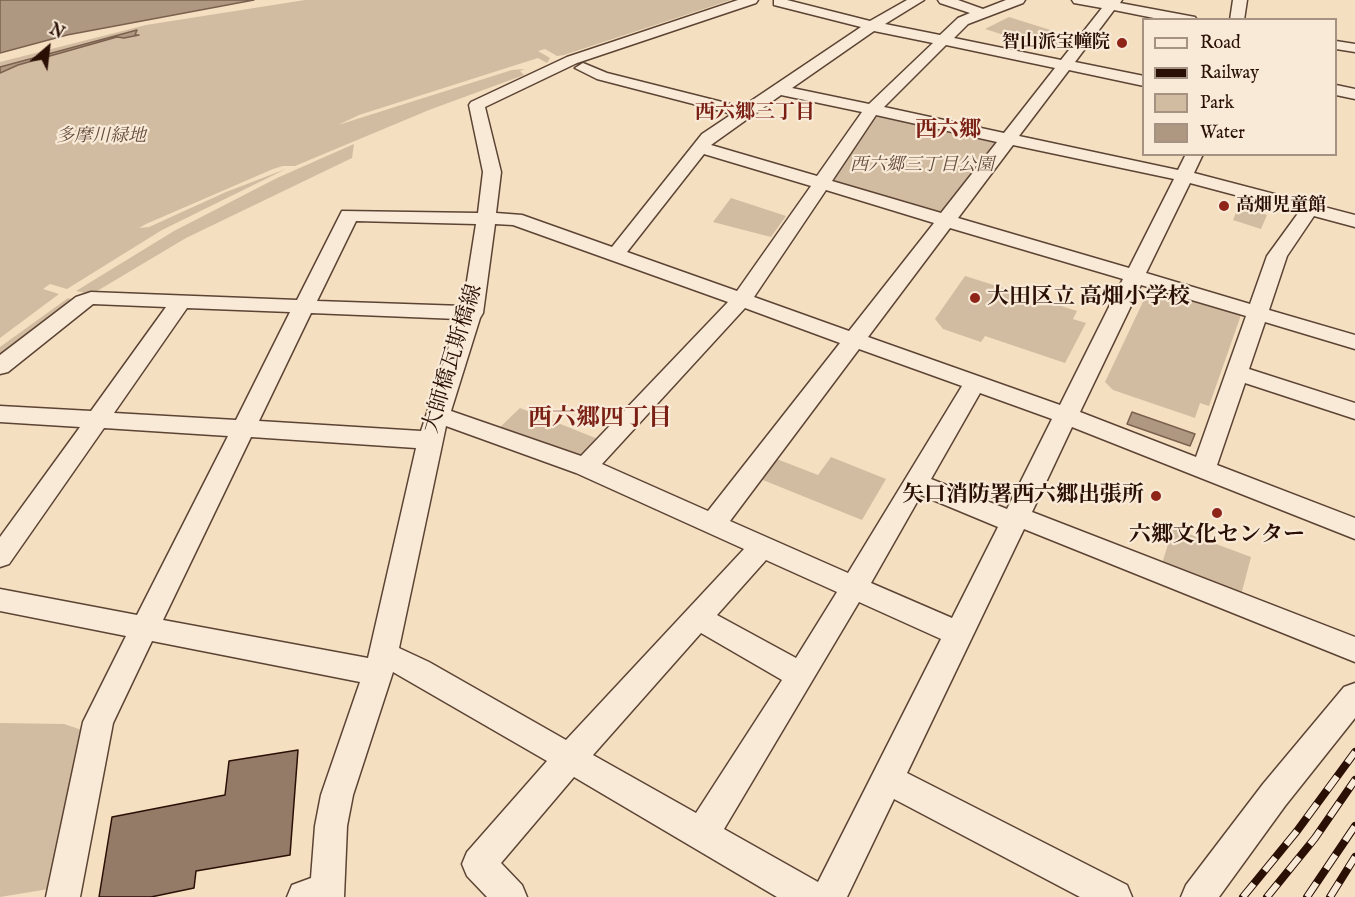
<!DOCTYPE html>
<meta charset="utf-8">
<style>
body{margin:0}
#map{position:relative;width:1355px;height:897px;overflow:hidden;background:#f4dfc1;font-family:"IM FELL English",serif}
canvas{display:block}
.legend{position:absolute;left:1142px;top:18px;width:195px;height:138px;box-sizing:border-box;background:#f8ead7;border:2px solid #a69283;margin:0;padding:8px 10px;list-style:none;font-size:18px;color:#2a0f05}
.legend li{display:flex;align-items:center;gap:12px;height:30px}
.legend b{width:30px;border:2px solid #a69283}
.north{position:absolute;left:18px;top:18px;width:60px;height:60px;-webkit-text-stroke:4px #f8ead7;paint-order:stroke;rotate:28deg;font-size:16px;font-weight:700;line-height:24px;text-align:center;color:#2a0f05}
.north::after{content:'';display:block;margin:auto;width:21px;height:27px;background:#2a0f05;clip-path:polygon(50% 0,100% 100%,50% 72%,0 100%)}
</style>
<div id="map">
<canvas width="1355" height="897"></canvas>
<ul class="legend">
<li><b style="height:8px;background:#f8ead7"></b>Road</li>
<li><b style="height:8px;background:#2a0f05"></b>Railway</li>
<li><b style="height:16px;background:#d2bca1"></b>Park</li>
<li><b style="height:16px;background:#af9881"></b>Water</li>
</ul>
<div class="north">N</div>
</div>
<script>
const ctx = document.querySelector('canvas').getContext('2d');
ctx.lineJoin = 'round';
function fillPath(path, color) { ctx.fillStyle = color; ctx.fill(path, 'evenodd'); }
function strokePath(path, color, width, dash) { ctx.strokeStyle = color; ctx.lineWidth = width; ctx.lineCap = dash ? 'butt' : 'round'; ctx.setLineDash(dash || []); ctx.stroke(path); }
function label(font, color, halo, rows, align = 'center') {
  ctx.font = font + ' "IM FELL English","Noto Serif JP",serif'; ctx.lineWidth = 4.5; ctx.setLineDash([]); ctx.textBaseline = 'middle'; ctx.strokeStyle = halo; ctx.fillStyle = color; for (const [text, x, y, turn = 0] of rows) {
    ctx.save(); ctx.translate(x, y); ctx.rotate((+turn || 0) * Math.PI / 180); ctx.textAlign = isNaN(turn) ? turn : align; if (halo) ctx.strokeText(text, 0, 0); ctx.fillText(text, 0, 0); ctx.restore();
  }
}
fillPath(new Path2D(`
 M305,0H731L564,55L557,56L545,49L538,51L550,58L547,63L538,58L359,115L338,125L512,70L525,69L520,71L524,75L429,110L295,166H283L273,169L146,224L139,228L149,227L226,192L286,169L162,230L67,289L50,284L43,289L59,294L0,338V62L146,25Z
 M1009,17L1079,39L1070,51L1026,42L985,29Z
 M879,115L1000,143L942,214L834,183L831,179L873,116Z
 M354,144L352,158L186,238L92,294L76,291L174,231L277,178Z
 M1243,195L1261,200L1256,212L1267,215L1261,229L1233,220Z
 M731,198L786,216L771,237L713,222Z
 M965,276L1077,311L1073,319L1086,323L1065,363L985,336L981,342L943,329L935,319Z
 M1150,287L1241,315L1209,406L1200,403L1195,418L1113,390L1105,382Z
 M68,298L78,301L0,362V347Z
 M520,408L598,439L577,459L497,430Z
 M831,457L886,479L862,520L758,478L774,458L818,475Z
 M1173,528L1251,557L1240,599L1161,567Z
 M0,723L64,724L85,731L55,888L0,897Z`), '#d2bca1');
const water = new Path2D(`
 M0,0H254L67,35L0,53Z
 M137,30L135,35H139L124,38L117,37L18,65L0,73V67Z
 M1132,412L1195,434L1190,446L1127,424Z`);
fillPath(water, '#af9881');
strokePath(water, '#7a614f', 1.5);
const building = new Path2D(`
 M298,750L290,855L196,871L194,888L151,897H99L112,817L225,795L229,761Z`);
fillPath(building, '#937b67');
strokePath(building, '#2a0f05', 1.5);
const minor = new Path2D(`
 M738,0H758L756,3L577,63L485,107L501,172L496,213L522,215L612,247L702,134L732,114L597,79L575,68L583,63L607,73L742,107L861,27L774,5V0H787L870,21L907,0H924L885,24L940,35L958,18L970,13L940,3L938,0H958L983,9L1006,0H1025L1023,3L968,24L954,38L1061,60L1102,8L1074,3L1072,0H1122L1120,3L1195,17L1197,20H1164L1114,10L1075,62L1144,76V86L1069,70L1019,136L1178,170L1186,154H1203L1194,173L1355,215V227L1314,216L1287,256L1269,310L1355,335V349L1265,322L1249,369L1355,403V419L1245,383L1217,465L1355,518V539L1072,427L1032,512L1355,637V662L1024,529L907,773L1127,885L1132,897H1080L894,799L847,897H777L574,777L501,863L522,885L527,897H487L467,876L462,864L467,852L547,761L393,672L353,795L347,826L344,897H287L292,885L311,878L315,826L321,795L360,682L152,641L113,723L80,897H46L83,722L126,636L0,611V589L137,615L228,436L104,428L9,564L0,567V537L80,427L0,422V406L91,411L166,307L93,304L8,372L0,374V355L76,297L91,292L297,300L342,211L478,213L483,172L469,105L471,102L567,57ZM874,31L933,43L869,104L792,88ZM946,45L1055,68L1004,133L884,107ZM781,95L862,112L817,176L711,145ZM876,115L997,142L941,213L832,181ZM1013,145L1174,179L1129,268L958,218ZM704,154L811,186L737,291L627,252ZM1190,183L1299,212L1267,256L1250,304L1146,273ZM826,190L934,223L849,331L754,297ZM356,221L476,224L463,306L317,301ZM495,224L513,225L728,302L581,456L451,411L480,318L483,313ZM950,228L1123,279L1060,405L868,337ZM1141,285L1246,316L1196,457L1080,412ZM187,308L290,312L236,420L114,413ZM745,308L840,343L708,511L602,464ZM311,313L458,319L421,431L259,421ZM859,349L962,386L848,573L730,521ZM980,393L1052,419L1007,509L931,479ZM446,426L576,473L744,549L566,740L429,662L399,648ZM251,437L416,448L368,658L163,620ZM921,495L998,527L952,618L871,583ZM766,560L837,592L796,658L717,615ZM859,602L941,639L818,882L724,829ZM701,633L782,680L696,813L593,755Z
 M1233,0H1247L1244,20H1230Z
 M1336,41L1355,44V52L1336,49Z
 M1336,85L1355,89V99L1336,95Z
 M1355,683V718L1285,806L1219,897H1181L1186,885L1263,784L1344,687Z`);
strokePath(minor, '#5c4334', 3);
fillPath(minor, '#f8ead7');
const rail = new Path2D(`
 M1243,897L1297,831L1355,752
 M1267,897L1315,838L1355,780
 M1307,897L1355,826
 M1330,897L1355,857`);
strokePath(rail, '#2a0f05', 8);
strokePath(rail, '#f8ead7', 6, [17]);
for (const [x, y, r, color] of [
 [1122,43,6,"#8f2418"],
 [1224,206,6,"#8f2418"],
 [975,298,6,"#8f2418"],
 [1156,496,6,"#8f2418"],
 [1217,513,6,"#8f2418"]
]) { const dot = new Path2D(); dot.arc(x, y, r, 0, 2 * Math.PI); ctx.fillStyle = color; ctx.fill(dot); strokePath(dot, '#f8ead7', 2); }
label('bold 18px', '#2a0f05', '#f8ead7', [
 ["智山派宝幢院",1110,43],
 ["高畑児童館",1236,206,"left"]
], 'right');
label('italic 18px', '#654c3c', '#f8ead7', [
 ["多摩川緑地",101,137],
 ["西六郷三丁目公園",922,166]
]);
label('bold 20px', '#7a1f14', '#f8ead7', [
 ["西六郷三丁目",755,114]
]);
label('bold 22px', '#7a1f14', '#f8ead7', [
 ["西六郷",948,131]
]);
label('bold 22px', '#2a0f05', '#f8ead7', [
 ["大田区立 高畑小学校",987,298],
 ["矢口消防署西六郷出張所",1144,496,"right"],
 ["六郷文化センター",1217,536,"center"]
], 'left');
label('22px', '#2a0f05', '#f8ead7', [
 ["大師橋瓦斯橋線",454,359,-73]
]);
label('bold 24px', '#7a1f14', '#f8ead7', [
 ["西六郷四丁目",600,420]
]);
</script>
